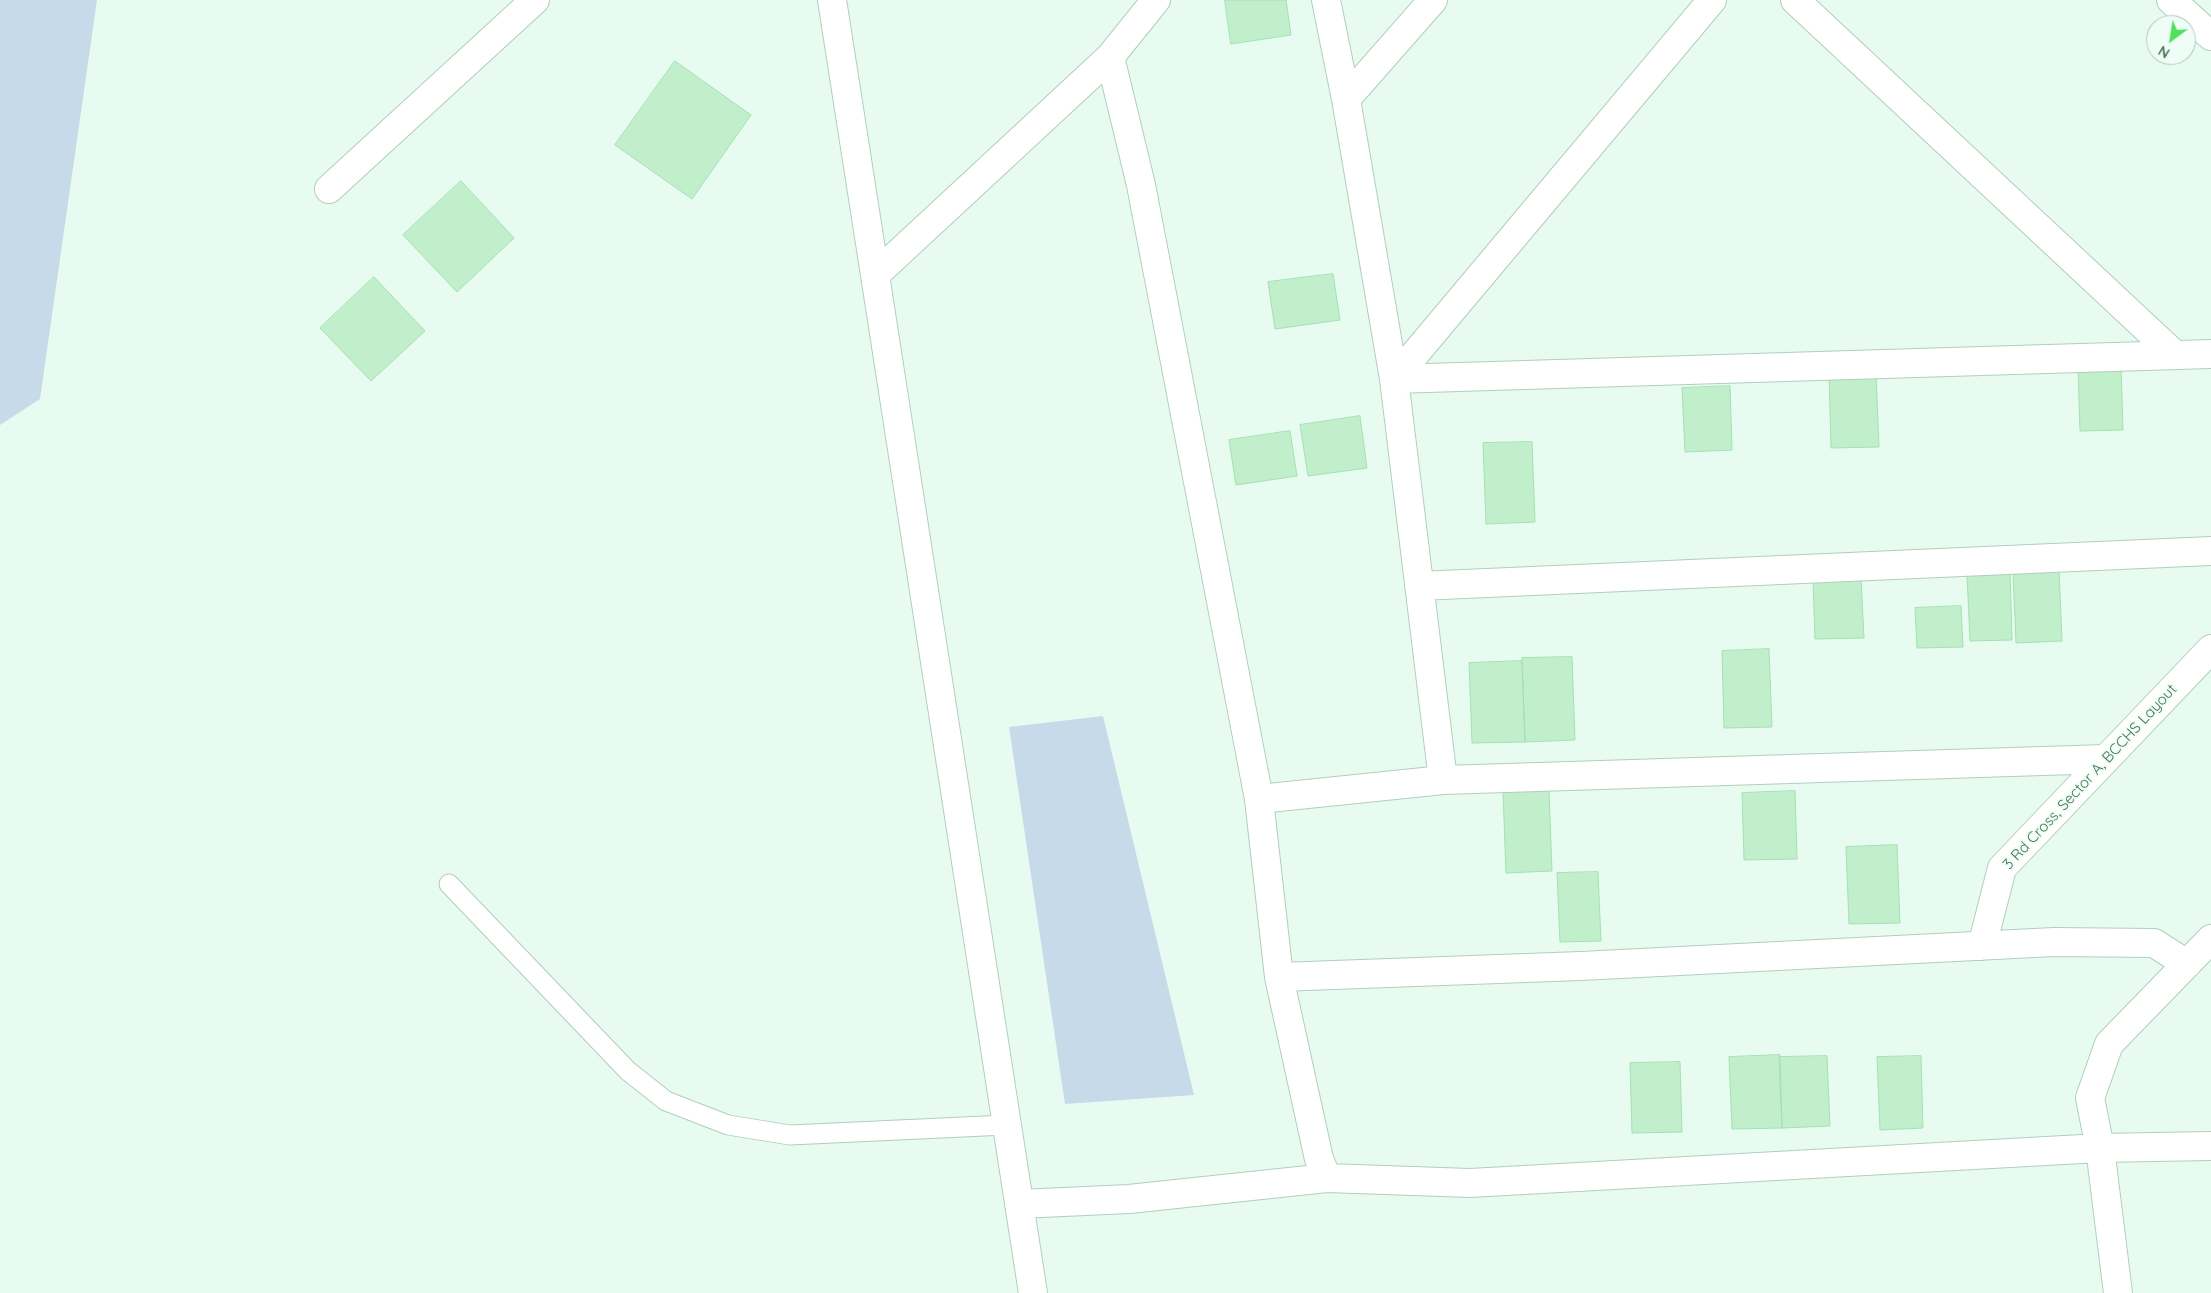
<!DOCTYPE html>
<style>
body{margin:0}
#map{position:relative;width:2211px;height:1293px;overflow:hidden;background:#e8fbf1;font-family:Quicksand,sans-serif}
canvas{display:block}
.north{position:absolute;left:2146px;top:15px;width:50px;height:50px;box-sizing:border-box;background:#eefef6;border:1px solid #aec7b6;border-radius:50%;rotate:211deg;font-size:14px;font-weight:700;line-height:20px;text-align:center;color:#4d7455}
.north::after{content:'';display:block;margin:auto;width:18px;height:22px;background:#54de5e;clip-path:polygon(50% 0,100% 100%,50% 72%,0 100%)}
</style>
<div id="map">
<canvas width="2211" height="1293"></canvas>
<div class="north">N</div>
</div>
<script>
const ctx = document.querySelector('canvas').getContext('2d');
ctx.lineJoin = 'round';
function fillPath(path, color) { ctx.fillStyle = color; ctx.fill(path, 'evenodd'); }
function strokePath(path, color, width, dash) { ctx.strokeStyle = color; ctx.lineWidth = width; ctx.lineCap = dash ? 'butt' : 'round'; ctx.setLineDash(dash || []); ctx.stroke(path); }
function label(font, color, halo, rows, align = 'center') {
  ctx.font = font + ' Quicksand,sans-serif'; ctx.lineWidth = 4; ctx.setLineDash([]); ctx.textBaseline = 'middle'; ctx.strokeStyle = halo; ctx.fillStyle = color; for (const [text, x, y, turn = 0] of rows) {
    ctx.save(); ctx.translate(x, y); ctx.rotate((+turn || 0) * Math.PI / 180); ctx.textAlign = isNaN(turn) ? turn : align; if (halo) ctx.strokeText(text, 0, 0); ctx.fillText(text, 0, 0); ctx.restore();
  }
}
fillPath(new Path2D(`
 M0,0H97L40,399L0,425Z
 M1103,716L1194,1095L1065,1104L1009,727Z`), '#c7dae9');
const building = new Path2D(`
 M1225,0H1286L1291,35L1231,44Z
 M675,61L751,115L692,199L615,145Z
 M461,181L514,238L457,292L403,235Z
 M1333,274L1340,320L1275,329L1268,282Z
 M374,277L425,331L371,381L320,328Z
 M2121,366L2123,430L2080,431L2078,367Z
 M1876,373L1879,447L1831,448L1829,375Z
 M1730,386L1732,450L1685,452L1682,388Z
 M1360,416L1367,468L1308,476L1300,425Z
 M1290,431L1297,476L1236,485L1229,440Z
 M1532,442L1535,522L1486,524L1483,443Z
 M2059,569L2062,641L2016,643L2013,571Z
 M2010,572L2012,640L1970,641L1967,574Z
 M1861,578L1864,638L1815,639L1813,580Z
 M1961,606L1963,647L1917,648L1915,608Z
 M1769,649L1772,727L1724,728L1722,651Z
 M1572,657L1575,740L1525,742L1522,658Z
 M1522,661L1525,742L1472,743L1469,663Z
 M1549,791L1552,871L1506,873L1503,792Z
 M1795,791L1797,859L1744,860L1742,793Z
 M1897,845L1900,923L1849,924L1846,847Z
 M1598,872L1601,941L1560,942L1557,873Z
 M1780,1055L1782,1128L1732,1129L1729,1057Z
 M1827,1056L1830,1126L1782,1128L1779,1057Z
 M1921,1056L1923,1128L1880,1130L1877,1057Z
 M1680,1062L1682,1132L1632,1133L1630,1063Z`);
fillPath(building, '#c1efcc');
strokePath(building, '#a2e1b1', 1);
const service = new Path2D(`
 M449,884L628,1071L666,1101L728,1125L790,1135L1006,1125`);
const minor = new Path2D(`
 M832,0L875,275
 M1326,0L1346,99L1394,379L2211,354
 M1712,0L1394,379L1443,780L2106,759
 M1795,0L2175,355
 M2171,0L2211,36
 M1110,57L1156,0
 M1346,99L1433,0
 M329,189L535,0
 M1419,586L2211,551
 M1259,799L1443,780
 M1982,946L2002,868L2211,649
 M1279,977L1581,966L2054,942L2154,943L2187,964
 M1019,1204L1129,1199L1327,1178
 M1033,1293L875,275L1110,57L1141,185L1259,799L1279,977L1319,1159L1327,1178L1470,1183L2100,1148L2211,1146
 M2118,1293L2100,1148L2090,1098L2109,1044L2211,939`);
strokePath(service, '#b1cfba', 21);
strokePath(minor, '#b1cfba', 30);
strokePath(service, '#fff', 19);
strokePath(minor, '#fff', 28);
label('15px', '#4d7455', '#eefef6', [
 ["3 Rd Cross, Sector A, BCCHS Layout",2090,777,-47]
]);
</script>
